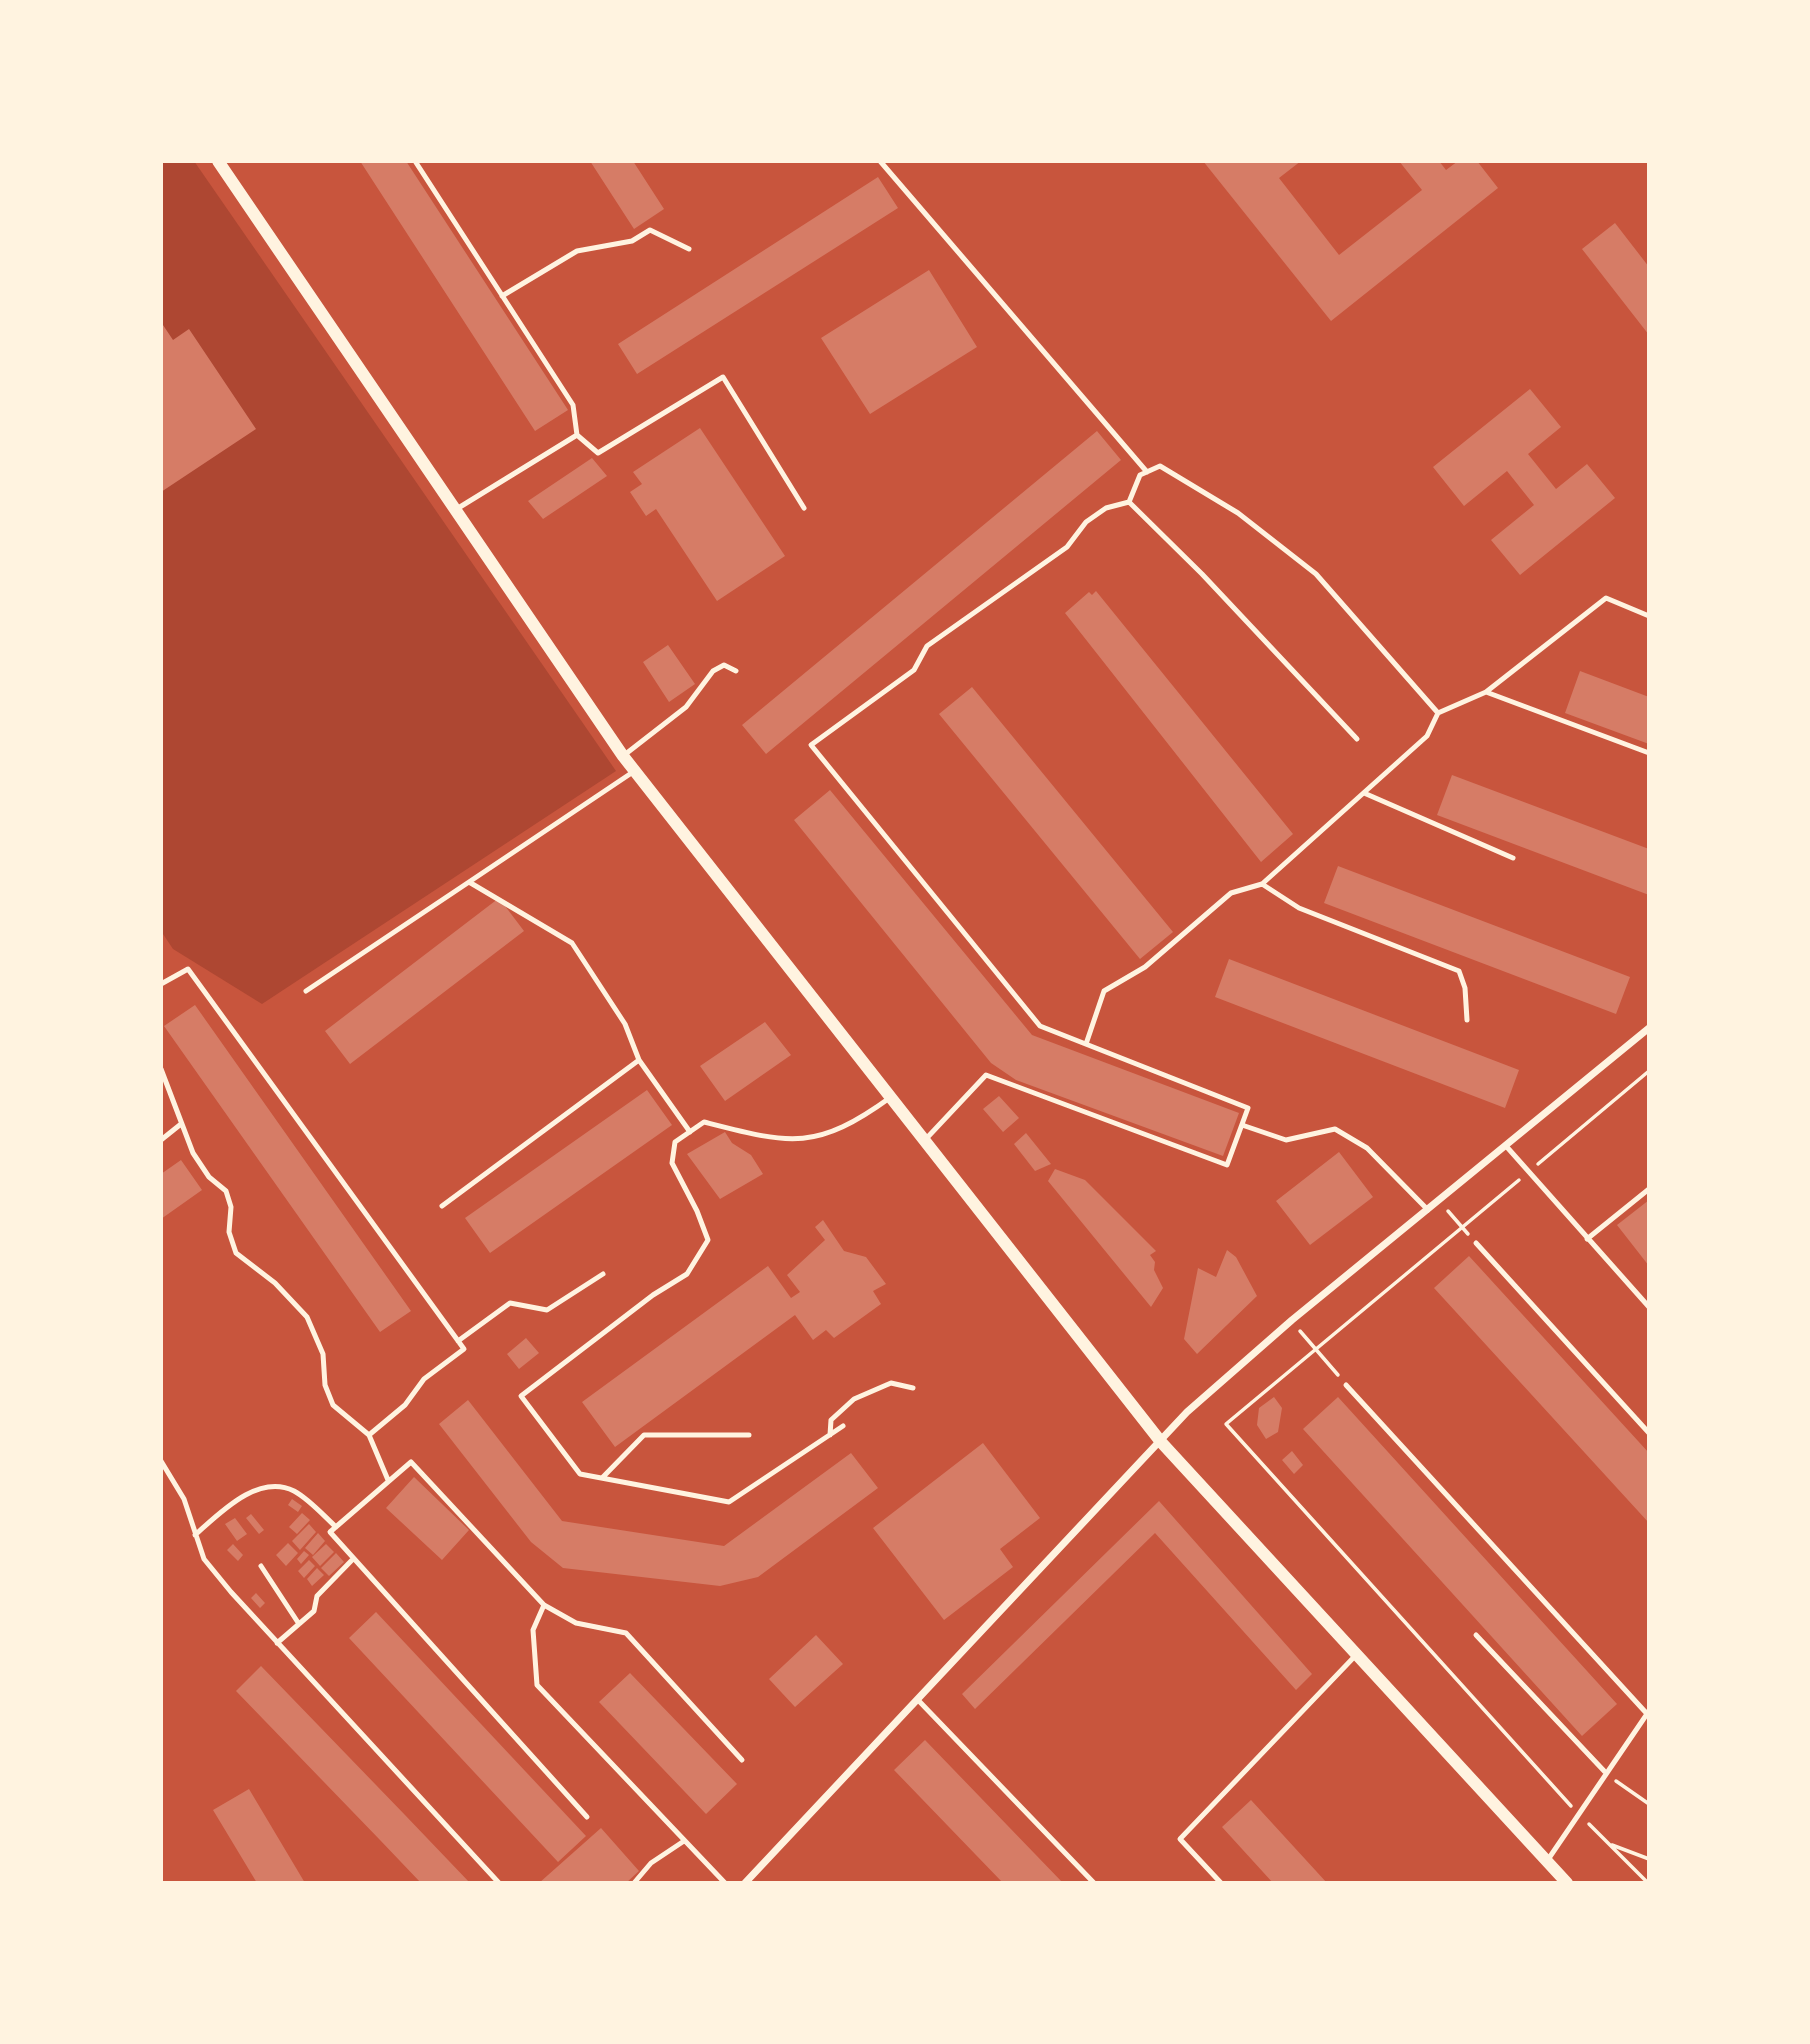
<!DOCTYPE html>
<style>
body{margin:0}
#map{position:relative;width:1810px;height:2044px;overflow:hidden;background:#c8553d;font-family:"Fira Sans",sans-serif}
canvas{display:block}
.frame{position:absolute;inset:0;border:163px solid #fff3e0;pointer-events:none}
</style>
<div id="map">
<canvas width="1810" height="2044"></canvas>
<div class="frame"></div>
</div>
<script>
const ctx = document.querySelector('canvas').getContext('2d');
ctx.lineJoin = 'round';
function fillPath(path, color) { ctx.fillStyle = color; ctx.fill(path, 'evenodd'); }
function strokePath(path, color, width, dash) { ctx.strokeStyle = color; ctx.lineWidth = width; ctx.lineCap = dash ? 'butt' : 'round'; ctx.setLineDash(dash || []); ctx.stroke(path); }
fillPath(new Path2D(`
 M161,161H194L616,771L262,1004L173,949L161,931Z`), '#ae4732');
fillPath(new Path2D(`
 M360,161H406L568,410L535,431Z
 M590,161H633L664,209L634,229Z
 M1203,161H1301L1279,178L1339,255L1422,190L1399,161H1439L1446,170L1458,161H1477L1498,188L1331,321Z
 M878,177L898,208L637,374L618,344Z
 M1615,223L1649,267V335L1582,249Z
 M929,270L977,347L870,414L821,338Z
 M161,322L173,340L189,329L256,429L161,492Z
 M1530,389L1561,427L1528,454L1556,489L1587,464L1615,498L1520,575L1491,540L1534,505L1507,471L1464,506L1433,467Z
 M700,428L785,556L717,601L656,509L646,516L630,492L642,484L633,472Z
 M1097,431L1121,460L766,754L742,725Z
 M592,458L607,476L543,519L528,501Z
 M1096,591L1293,834L1261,862L1065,613L1089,592L1092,595Z
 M668,645L695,684L669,702L643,662Z
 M1580,671L1649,697V744L1565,713Z
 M972,687L1173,932L1140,959L939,714Z
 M1452,775L1649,849V895L1437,815Z
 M830,790L1032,1035L1239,1113L1223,1156L1016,1080L991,1063L794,820Z
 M1338,866L1630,977L1616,1014L1324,903Z
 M499,898L524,931L350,1064L325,1031Z
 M1229,959L1519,1070L1505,1108L1215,997Z
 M195,1005L411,1311L380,1332L164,1026Z
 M765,1022L791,1055L725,1101L700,1066Z
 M647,1090L672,1125L490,1253L465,1218Z
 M999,1096L1019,1118L1003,1132L983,1109Z
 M725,1132L732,1143L751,1155L763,1174L720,1199L687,1154Z
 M1026,1133L1051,1164L1035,1171L1014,1144Z
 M1339,1152L1373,1197L1310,1245L1276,1201Z
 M181,1160L202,1190L161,1219V1174Z
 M1055,1169L1085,1180L1156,1251L1150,1255L1155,1262L1154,1270L1163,1288L1151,1307L1048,1181Z
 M1649,1200V1266L1617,1225Z
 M823,1220L844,1251L866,1257L886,1284L873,1291L881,1304L834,1338L826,1330L813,1340L795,1315L615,1447L582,1402L768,1266L791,1298L800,1292L787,1275L825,1240L815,1227Z
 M1227,1250L1236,1257L1257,1296L1197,1354L1184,1339L1198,1268L1216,1277Z
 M1469,1256L1649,1453V1523L1434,1288Z
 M526,1338L539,1353L519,1369L507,1354Z
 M1274,1397L1282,1408L1278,1432L1266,1439L1257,1425L1259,1408Z
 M1338,1397L1617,1704L1582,1736L1303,1429Z
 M468,1400L562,1521L724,1546L851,1453L878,1488L758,1577L720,1586L563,1568L531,1542L439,1424Z
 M983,1443L1040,1518L1000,1549L1013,1567L944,1620L873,1528Z
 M1292,1451L1303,1465L1294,1474L1282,1460Z
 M414,1477L469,1530L442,1560L386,1508Z
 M292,1499L302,1506L298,1512L288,1505Z
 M1159,1501L1312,1674L1296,1690L1155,1533L975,1709L962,1694Z
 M302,1513L310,1520L297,1534L289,1527Z
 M251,1514L264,1530L259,1534L246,1518Z
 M235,1518L247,1534L237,1541L225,1524Z
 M309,1524L316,1532L300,1550L292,1541Z
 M318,1533L325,1541L313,1555L305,1548Z
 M288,1543L298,1553L286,1566L276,1555Z
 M233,1544L243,1555L238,1561L227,1550Z
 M326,1544L334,1552L320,1566L312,1557Z
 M304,1551L309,1555L301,1564L297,1559Z
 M336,1553L344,1562L329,1576L321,1568Z
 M309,1560L315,1566L304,1578L298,1571Z
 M317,1568L324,1575L312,1586L307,1579Z
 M256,1593L265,1603L260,1608L251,1598Z
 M376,1612L586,1836L558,1862L349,1638Z
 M816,1635L843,1664L795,1707L769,1679Z
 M261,1666L405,1815L470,1883H421L380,1840L236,1691Z
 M630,1673L737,1784L706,1814L599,1702Z
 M925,1740L1063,1883H1003L894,1770Z
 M249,1789L305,1883H257L213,1810Z
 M1251,1800L1327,1883H1273L1222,1827Z
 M601,1828L639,1871L626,1883H539Z`), '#d67c66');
strokePath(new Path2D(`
 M1538,1164L1649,1071
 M1519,1180L1226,1424L1571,1806
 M1448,1211L1468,1234
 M1300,1331L1338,1375
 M1616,1781L1649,1804
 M1589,1824L1648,1883
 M1612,1845L1649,1859`), '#fff3e0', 3.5);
strokePath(new Path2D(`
 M415,161L573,405L577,435
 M880,161L1147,472
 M502,296L577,251L632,241L650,230L689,249
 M455,510L577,435L598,453L723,377L804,508
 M1486,692L1649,753
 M1357,739L1202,574L1129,502L1140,475L1160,466L1238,513L1316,574L1438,713L1486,692L1606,598L1649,616
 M623,756L686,707L713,671L724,665L736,671
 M633,772L469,882L572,943L625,1024L639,1060
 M1364,793L1513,858
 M1262,884L1299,908L1459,971L1465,988L1467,1020
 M161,984L188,969L464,1349L424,1379L405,1405L369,1435L388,1480
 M306,991L469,882
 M1086,1044L1104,991L1145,967L1231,893L1262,884L1427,736L1438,713
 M161,1069L193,1153L209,1177L226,1191L231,1207L229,1232L236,1253L275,1283L307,1317L323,1354L325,1385L333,1405L369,1435
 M1242,1125L1286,1140L1335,1129L1367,1148L1428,1210
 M161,1140L181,1124
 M924,1141L986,1075L1227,1165L1248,1108L1040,1026L811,745L914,670L927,646L1067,547L1086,522L1106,508L1129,502
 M1506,1146L1649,1307
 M442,1206L639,1060L690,1132
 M1587,1239L1649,1189
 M1476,1243L1649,1433
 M458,1341L510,1303L547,1310L603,1274
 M1346,1385L1649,1716
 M843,1426L729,1502L580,1474L521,1396L653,1295L687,1274L708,1240L697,1211L672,1163L675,1142L704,1122C790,1144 815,1152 891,1097
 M830,1435L831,1420L854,1399L891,1383L913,1388
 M161,1461L184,1499L204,1559L231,1592L499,1883
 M602,1478L644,1435H749
 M195,1535C220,1513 258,1473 294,1491C309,1499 323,1515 336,1527
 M261,1566L299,1624
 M544,1605L411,1462L330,1532L587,1817
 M1476,1635L1606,1773
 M277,1643L314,1611L317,1596L353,1559
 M918,1700L1094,1883
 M1547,1861L1649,1711
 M634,1883L651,1863L684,1841
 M725,1883L537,1685L533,1630L544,1605L576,1623L626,1633L742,1760
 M1221,1883L1180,1839L1356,1655`), '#fff3e0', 5);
strokePath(new Path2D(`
 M745,1883L1187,1412L1292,1320L1649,1028`), '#fff3e0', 7);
strokePath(new Path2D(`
 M218,161L623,756L1161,1442L1567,1883`), '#fff3e0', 12);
</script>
